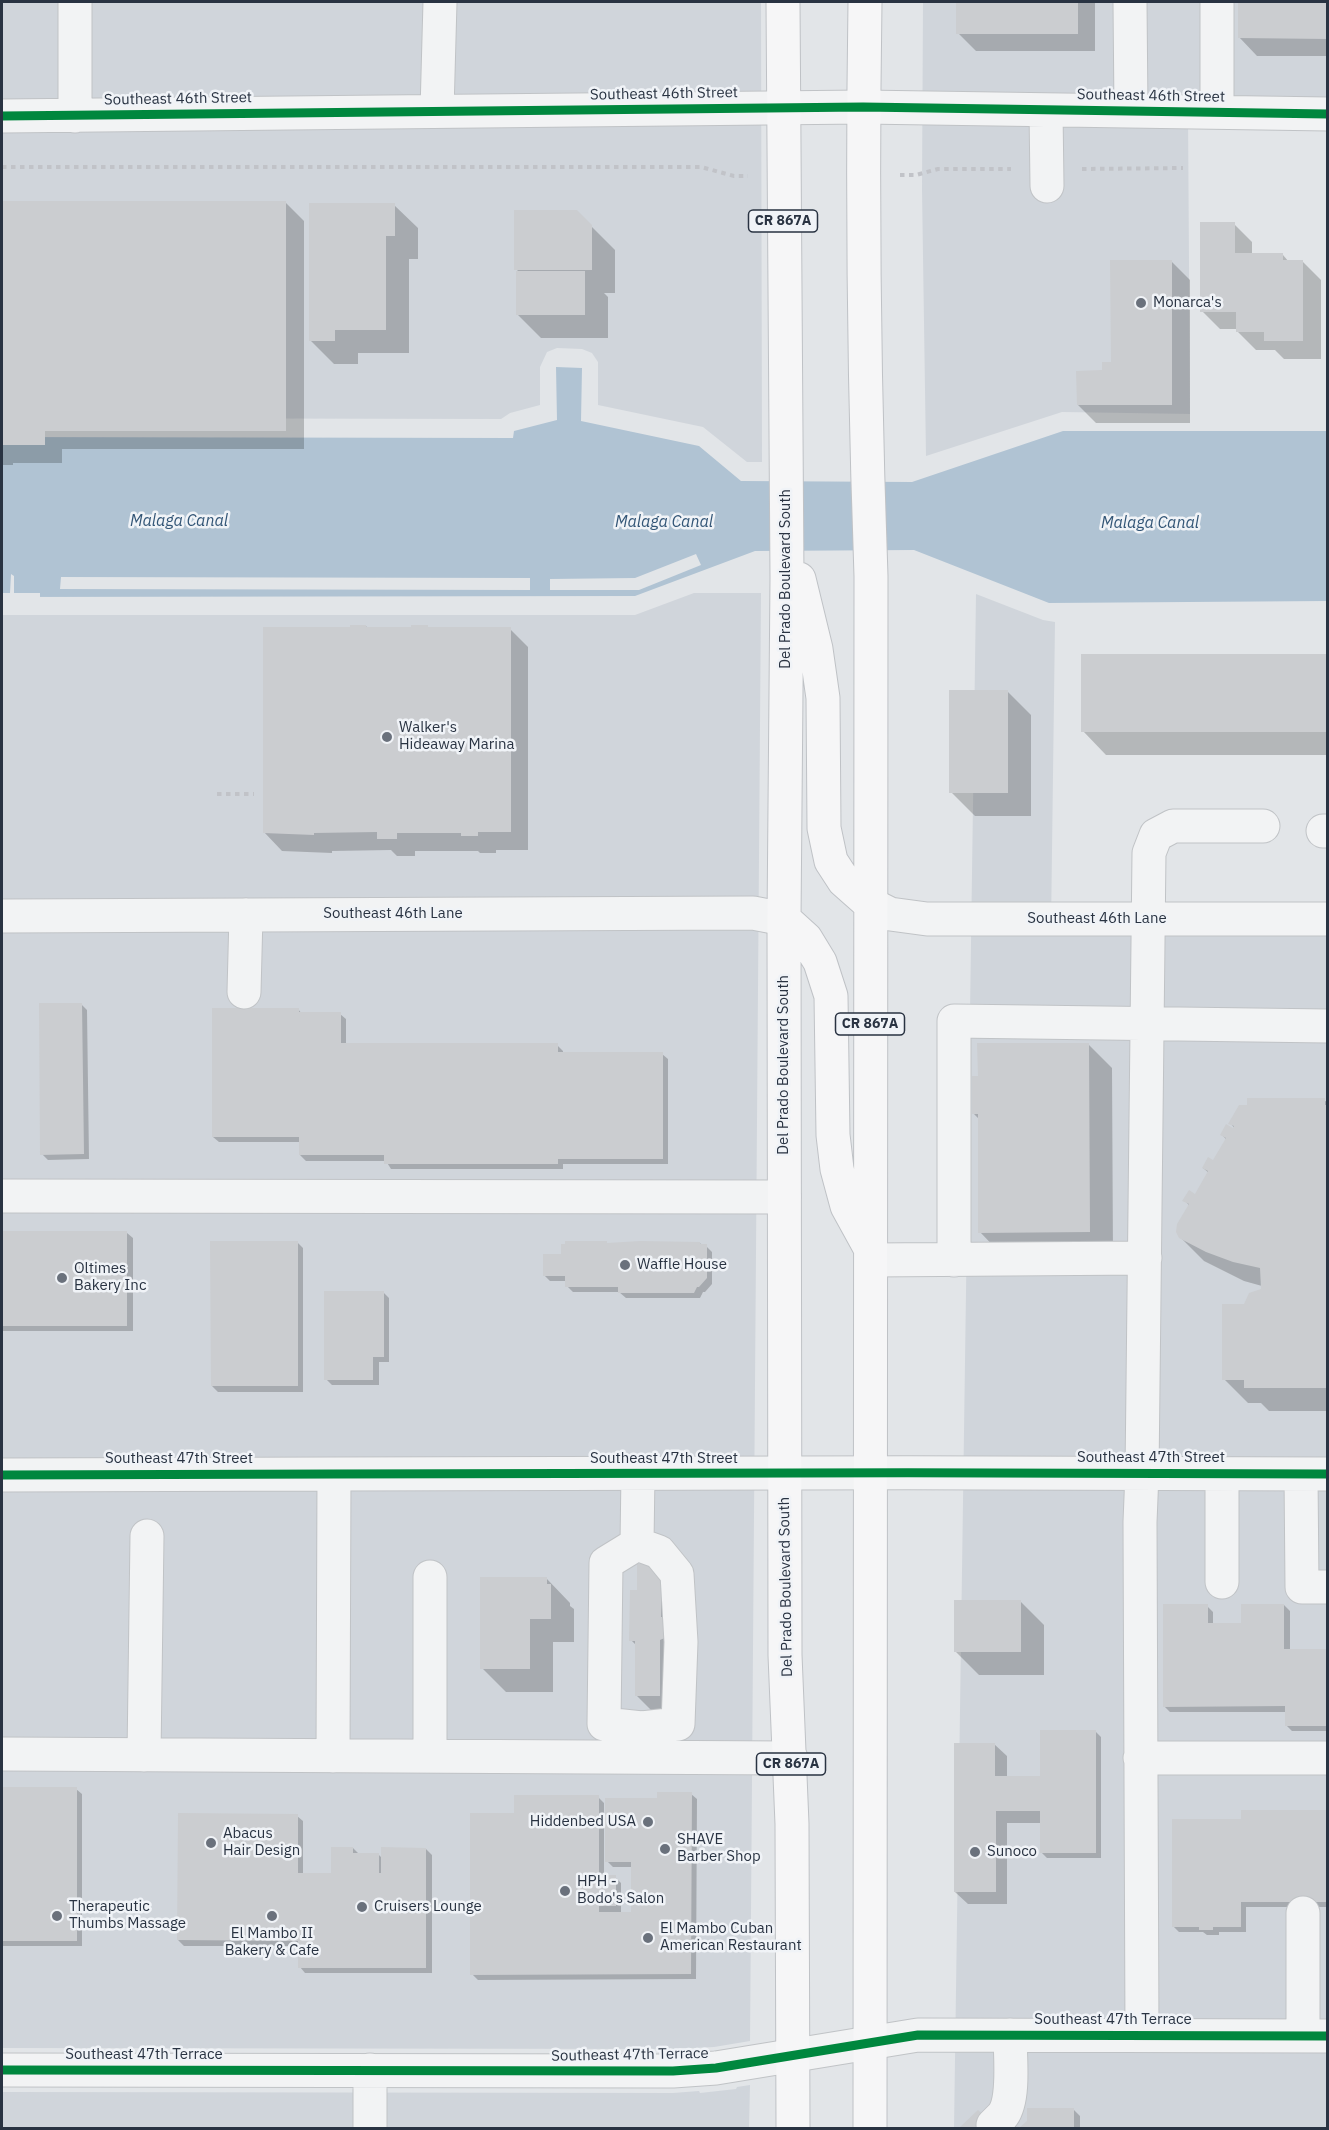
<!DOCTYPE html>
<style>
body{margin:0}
#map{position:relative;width:1329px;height:2130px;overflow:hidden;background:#e2e5e8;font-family:"IBM Plex Sans",sans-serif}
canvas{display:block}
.frame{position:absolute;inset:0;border:3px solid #293342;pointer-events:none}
</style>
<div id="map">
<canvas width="1329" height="2130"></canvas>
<div class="frame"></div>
</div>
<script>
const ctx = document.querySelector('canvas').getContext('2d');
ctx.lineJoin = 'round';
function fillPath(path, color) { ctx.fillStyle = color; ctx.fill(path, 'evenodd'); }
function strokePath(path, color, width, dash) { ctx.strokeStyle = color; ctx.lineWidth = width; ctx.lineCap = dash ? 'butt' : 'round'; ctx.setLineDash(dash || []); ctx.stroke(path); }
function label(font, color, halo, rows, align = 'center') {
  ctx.font = font + ' "IBM Plex Sans",sans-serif'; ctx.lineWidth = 5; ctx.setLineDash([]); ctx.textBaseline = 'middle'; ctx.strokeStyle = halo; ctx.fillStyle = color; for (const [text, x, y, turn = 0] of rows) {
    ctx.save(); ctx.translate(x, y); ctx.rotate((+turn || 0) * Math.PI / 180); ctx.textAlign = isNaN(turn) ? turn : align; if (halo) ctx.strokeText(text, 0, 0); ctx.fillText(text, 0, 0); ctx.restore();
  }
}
fillPath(new Path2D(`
 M2,2H761L762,462H747L703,427L598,405V362L592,353L582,349L557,348L547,352L540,367V405L510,413L501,419L2,418Z
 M923,2H1327V111L1188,113L1190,414L1062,412L926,456L922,189Z
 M694,593H761L750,2041L714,2047L672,2049L2,2048V615H635Z
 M976,594L1043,620L1055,622L1051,927L1327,926L1328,2128H954Z
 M750,2085L749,2128H2V2092L673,2093L699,2091L700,2093L736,2089L737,2087Z`), '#d0d5db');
fillPath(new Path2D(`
 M556,367L582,368L581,421L699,446L741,481L912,482L1063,431H1327V601L1049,603L914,550L755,551L635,596L2,597V437L513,438L514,431L557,420Z`), '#b0c3d3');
fillPath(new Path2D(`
 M696,554L701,565L639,590H550V579L635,578Z
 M11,574L14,576V593H40V600H2V593H10Z
 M61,577L530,578V590L60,589Z`), '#e2e5e8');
fillPath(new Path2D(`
 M958,2H1095V51H976L958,33Z
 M1240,2H1328V56H1257L1239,37Z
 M2,203H286L304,221V449H62V463H13V465H2Z
 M394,205L418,228V259H409V353H358V364H334L310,340Z
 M576,211L615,250V293H604L608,297V338H541L517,314L520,273L516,269Z
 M1234,224L1252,242V255H1283L1289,262H1303L1321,280V359H1284L1275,350H1256L1238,332V329H1220L1202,311Z
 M1172,262L1190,280V423H1096L1078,405L1112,364Z
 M366,626L368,629H412L427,626L430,629H510L528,647V850H496V853H480L478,851H415V856H397L391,850L332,851V853L282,851L264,832L351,629Z
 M1328,656V755H1106L1083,731Z
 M1007,691L1031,715V816H975L951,792Z
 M81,1004L87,1010L89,1159L48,1160L42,1154Z
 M298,1009L302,1014H340L346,1019V1045H557L563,1051V1054H662L668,1059V1164H563V1169H391L386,1161H306L300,1155V1142H219L213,1137Z
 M1088,1044L1112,1068L1113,1256H1003L980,1232L979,1119L974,1114Z
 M1324,1100L1328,1103V1411H1269L1261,1403H1248L1224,1379L1262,1290V1286L1244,1281L1204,1261L1180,1237L1189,1205L1184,1200L1195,1196L1209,1173L1203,1168L1214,1162L1227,1140L1222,1135L1238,1132L1230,1123Z
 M2,1233H127L133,1238V1331H2Z
 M297,1242L303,1248V1392H218L212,1386Z
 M699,1243L706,1246L712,1252V1284L705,1292H703L700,1298H626L619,1292H573L567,1286V1281H550L544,1275L562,1255L608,1244Z
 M383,1292L389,1298V1362H379V1385H332L326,1379Z
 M639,1565L684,1589L660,1719L637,1696V1646L631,1640L639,1591Z
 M547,1579L570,1603V1606L574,1609V1642H553V1692H506L482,1668Z
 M1020,1601L1044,1625V1675H979L955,1651Z
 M1284,1605L1290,1611V1650H1328V1731H1292L1286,1725V1712H1170L1164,1706L1207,1606L1213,1612V1625H1242Z
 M1096,1732L1101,1737V1858H1047L1041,1852V1823H1007V1904H968L955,1892L994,1744L1007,1756V1778H1041Z
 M2,1788L76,1789L82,1794V1946H2Z
 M691,1794L697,1799L696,1979L478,1980L472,1974L516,1815L598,1797L604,1803V1877H615L621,1883V1913H632V1867H613L607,1861L659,1800Z
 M1328,1812V1907H1246V1932H1219V1935H1207L1203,1932H1179L1173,1926L1242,1821Z
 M297,1816L303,1821V1874H332L353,1848L359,1854H378L383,1859L426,1849L432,1855V1973H305L300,1967V1946H184L178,1940Z
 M1074,2110L1080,2116V2128H1021L1029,2121Z`), '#0003');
fillPath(new Path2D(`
 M956,2H1078V34H956Z
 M1238,2H1328V39L1238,38Z
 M2,201H286V431H45V445H2Z
 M309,203H395V236H386V330H335V341H309Z
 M514,210H577L592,225V270H514Z
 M1200,222H1235V253H1283V260H1303V341H1264V332H1236V312H1200Z
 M1110,260H1172V405H1077L1076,371L1102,370V362H1111Z
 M516,271H585V315H516Z
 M350,625H366V627H411V625H428V627H511V832H478V836H461V833H397V839H377V832L314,833V835L263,833V627H350Z
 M1081,654H1328V732H1081Z
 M949,690H1008V793H949Z
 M39,1003H82L84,1154L40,1155Z
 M212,1008H299V1012H341V1043H558V1052H663V1159H558V1164H384V1155H299V1137H212Z
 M977,1043H1089L1090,1232L978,1233V1114H972V1076H978Z
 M1247,1098H1325V1105H1328V1388H1244V1380H1222V1304H1244L1249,1293L1261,1289L1260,1268L1233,1262L1206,1252L1179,1238L1176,1232L1177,1224L1189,1204L1182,1201L1189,1190L1195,1194L1208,1171L1202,1168L1208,1157L1213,1160L1226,1138L1220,1135L1226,1124L1233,1128L1234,1126L1228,1124L1239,1105H1247Z
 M2,1231H127V1326H2Z
 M210,1241H298V1386H211Z
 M565,1241H607V1243L640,1241L700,1242V1244H707V1278L699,1287H697L694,1293H618V1287H565V1276H543V1254H561V1244H565Z
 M324,1291H384V1357H373V1380H324Z
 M637,1564H661V1617H668L667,1637L660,1640V1696H635V1641H629L630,1590H637Z
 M480,1577H547V1584H551V1619H530V1669H480Z
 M954,1600H1021V1652H954Z
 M1163,1604H1208V1623H1241V1604H1284V1649H1328V1726H1285V1706L1163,1707Z
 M1040,1730H1096V1853H1040V1811H996V1892H954V1743H995V1776H1040Z
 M2,1787H77V1941H2Z
 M657,1792H692L691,1974L470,1975V1813H514V1795H599V1875H616V1906H599V1912H631V1862H605V1798H657Z
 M1241,1810H1328V1902H1241V1927H1213V1930H1199V1927H1172V1819H1241Z
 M178,1813L298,1814V1873H331V1847H353V1853H379V1873H381V1847L426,1848V1968H298V1941L177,1940Z
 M1027,2108H1074V2128H1019L1027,2121Z
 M978,2110L997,2128H959Z`), '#cbcdd0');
const minor = new Path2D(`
 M1130,2L1131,111
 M1046,110L1047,186
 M437,111L440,2
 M1217,112V2
 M2,116L863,107L1328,114
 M75,116V2
 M1323,831H1328
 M870,904L890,914L927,919H1328
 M2,916L753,913L784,919
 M244,992L246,915
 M2,1196L784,1197
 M872,1260L1145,1258
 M954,1260V1021L1328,1026
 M1222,1474V1582
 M1301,1474L1302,1587H1328
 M2,1475C444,1474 886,1471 1328,1474
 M637,1544L659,1552L677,1574L681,1642L678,1724L642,1728L604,1724L606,1563Z
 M637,1544L638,1473
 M2,1754L791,1758
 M144,1755L147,1536
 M333,1756L334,1474
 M430,1756V1577
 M1140,1758H1328
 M1303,1913V2036
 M1142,2035L1140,1522L1142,1473L1149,853L1156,835L1173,826H1263
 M2,2070L673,2071L716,2068L918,2035L1328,2036
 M370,2070V2128
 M993,2125C996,2122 1000,2118 1003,2115C1015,2098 1010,2056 1010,2035`);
const major = new Path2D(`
 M783,2L787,578L784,919L785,1655L792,1824L793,2128
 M865,2C862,193 864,384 871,576L870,2128
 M799,579L816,649L823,698L824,828L831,861L844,881L870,904
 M784,919L806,939L820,962L831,996L833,1135L837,1169L847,1206L869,1246`);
strokePath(minor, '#c0c3c6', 35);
strokePath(major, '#bfc2c6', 35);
strokePath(new Path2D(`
 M2,167H701L734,176H748
 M1082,169L1183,168
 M900,175H916L938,169H1011
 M217,794H254`), '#c1c3c8', 4, [4.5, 4.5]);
strokePath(minor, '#f2f3f4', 33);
strokePath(major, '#f6f6f7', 33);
strokePath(new Path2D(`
 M2,116L863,107L1328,114
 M2,1475C444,1474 886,1471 1328,1474
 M2,2070L673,2071L716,2068L918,2035L1328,2036`), '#00873e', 9);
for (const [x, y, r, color] of [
 [1141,303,6,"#6a717c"],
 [387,737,6,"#6a717c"],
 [625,1265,6,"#6a717c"],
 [62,1278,6,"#6a717c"],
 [648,1822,6,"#6a717c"],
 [211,1843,6,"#6a717c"],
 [665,1849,6,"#6a717c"],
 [975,1852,6,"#6a717c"],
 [565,1891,6,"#6a717c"],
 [362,1907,6,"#6a717c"],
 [57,1916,6,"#6a717c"],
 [272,1916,6,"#6a717c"],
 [648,1938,6,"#6a717c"]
]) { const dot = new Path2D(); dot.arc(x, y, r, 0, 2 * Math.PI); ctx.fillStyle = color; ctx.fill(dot); strokePath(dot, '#f0f3f7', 2); }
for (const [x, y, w] of [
 [783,221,69],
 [870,1024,69],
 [791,1764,69]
]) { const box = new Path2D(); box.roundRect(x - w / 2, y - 11, w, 22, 4.5); ctx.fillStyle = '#f0f3f7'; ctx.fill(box); strokePath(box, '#293342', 1.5); }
label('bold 14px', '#293342', null, [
 ["CR 867A",783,221],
 ["CR 867A",870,1024],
 ["CR 867A",791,1764]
]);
label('15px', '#293342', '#f0f3f7', [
 ["Southeast 46th Street",664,94,-1],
 ["Southeast 46th Street",1151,96,1],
 ["Southeast 46th Street",178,99,-1],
 ["Del Prado Boulevard South",786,579,-90],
 ["Southeast 46th Lane",393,914],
 ["Southeast 46th Lane",1097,919],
 ["Del Prado Boulevard South",784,1065,-90],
 ["Southeast 47th Street",1151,1458],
 ["Southeast 47th Street",179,1459],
 ["Southeast 47th Street",664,1459],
 ["Del Prado Boulevard South",786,1587,-91],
 ["Southeast 47th Terrace",1113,2020],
 ["Southeast 47th Terrace",144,2055],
 ["Southeast 47th Terrace",630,2055,-1]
]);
label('15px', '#293342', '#f0f3f7', [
 ["Monarca's",1153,303],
 ["Walker's",399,728],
 ["Hideaway Marina",399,745],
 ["Waffle House",637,1265],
 ["Oltimes",74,1269],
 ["Bakery Inc",74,1286],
 ["Hiddenbed USA",636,1822,"right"],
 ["Abacus",223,1834],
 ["Hair Design",223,1851],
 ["SHAVE",677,1840],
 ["Barber Shop",677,1857],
 ["Sunoco",987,1852],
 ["HPH -",577,1882],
 ["Bodo's Salon",577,1899],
 ["Therapeutic",69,1907],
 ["Thumbs Massage",69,1924],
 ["Cruisers Lounge",374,1907],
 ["El Mambo Cuban",660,1929],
 ["American Restaurant",660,1946],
 ["El Mambo II",272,1934,"center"],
 ["Bakery & Cafe",272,1951,"center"]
], 'left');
label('italic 16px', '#325576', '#f0f3f7', [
 ["Malaga Canal",179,521],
 ["Malaga Canal",664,522],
 ["Malaga Canal",1150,523]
]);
</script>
